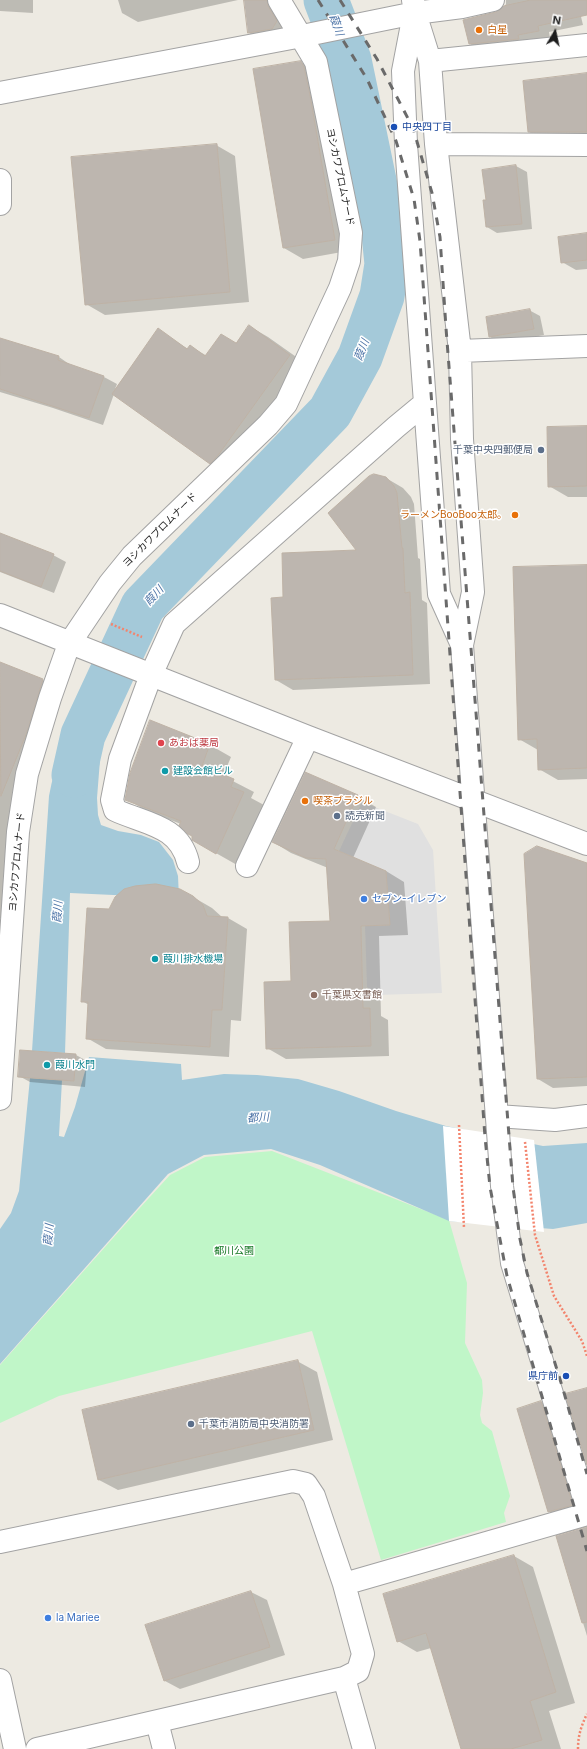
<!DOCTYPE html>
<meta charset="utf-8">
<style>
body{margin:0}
#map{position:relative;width:587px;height:1749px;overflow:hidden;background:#edeae2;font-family:Inter,sans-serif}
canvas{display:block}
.north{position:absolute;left:535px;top:12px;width:40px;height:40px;-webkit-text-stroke:3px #fff;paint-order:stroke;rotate:9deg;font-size:11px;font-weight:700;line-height:16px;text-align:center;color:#1c1c1c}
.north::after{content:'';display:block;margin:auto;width:14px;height:18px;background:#1c1c1c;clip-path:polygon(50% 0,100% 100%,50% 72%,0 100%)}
</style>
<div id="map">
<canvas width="587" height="1749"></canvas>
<div class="north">N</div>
</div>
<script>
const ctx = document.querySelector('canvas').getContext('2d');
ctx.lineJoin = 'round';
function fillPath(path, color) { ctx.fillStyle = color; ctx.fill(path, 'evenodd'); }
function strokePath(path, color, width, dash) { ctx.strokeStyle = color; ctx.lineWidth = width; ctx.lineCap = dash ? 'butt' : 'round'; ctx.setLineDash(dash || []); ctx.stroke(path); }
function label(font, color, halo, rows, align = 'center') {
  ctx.font = font + ' Inter,"Noto Sans JP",sans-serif'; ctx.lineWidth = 3; ctx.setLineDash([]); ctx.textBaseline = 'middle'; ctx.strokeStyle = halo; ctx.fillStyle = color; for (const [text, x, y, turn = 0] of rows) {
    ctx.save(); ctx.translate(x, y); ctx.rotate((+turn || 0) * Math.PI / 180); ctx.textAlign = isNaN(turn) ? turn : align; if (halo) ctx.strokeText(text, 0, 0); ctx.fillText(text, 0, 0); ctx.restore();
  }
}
fillPath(new Path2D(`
 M272,1151L449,1220L467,1283L465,1343L482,1380L483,1393L480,1415L482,1423L492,1431L510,1496L504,1513L506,1522L381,1560L312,1331L59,1396L0,1423V1365L138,1210L170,1175L205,1157Z`), '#c0f6c8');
fillPath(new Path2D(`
 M362,802L418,824L433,850L442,993L377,995L367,987L365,926L390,925L386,871L339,851Z`), '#e0e0e0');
fillPath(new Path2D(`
 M79,710L106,721L100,742V760L97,798L98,815L101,825L118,831L141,835L159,842L173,860L178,876L179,898L70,893L65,1053L32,1051L49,796C55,763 65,740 79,710Z
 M89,1057L181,1064L182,1080L224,1074L257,1075L298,1079L339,1091L396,1111L446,1126L543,1146L587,1143V1223L553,1229L449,1221L320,1165L271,1149L204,1155L168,1174L0,1364V1229L11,1213L19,1191L30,1078L62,1080L59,1136L64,1137L75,1107Z`), '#a4c9d9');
fillPath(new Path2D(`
 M443,1126L534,1140L544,1232L449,1221Z`), '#fff');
fillPath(new Path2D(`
 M0,0H33V13L0,11Z
 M118,0H238L138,22L122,13Z
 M245,0H277L292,31L265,42L249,33Z
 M506,0H577L583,25L549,32L550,38L482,51L470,44L496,13L502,10L506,4Z
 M300,62L320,73L353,250L303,259L284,248Z
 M587,74V139H542L529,132Z
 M216,145L235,156L249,302L105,315L86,304Z
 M516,166L527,172L532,229L497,233L487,227V201L483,171Z
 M587,234V269L576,270L562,262Z
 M529,310L540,316L544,335L501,343L490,337Z
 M249,326L268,337L309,366L230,474L211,463L114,394L103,425L53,408L0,392V339L59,357L72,366L104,377L117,384L115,389L158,330L188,349L190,346L207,356L237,344Z
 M587,427V497H568L549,486Z
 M386,478L403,488L411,497L414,504L418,558L420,559L422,600L427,603L430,684L293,690L276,680L285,598L358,551Z
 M0,534L53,555L66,562L54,593L0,572Z
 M587,566V779L558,780L539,769L538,750L519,739Z
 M0,663L43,680L60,690L44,742L19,872L4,866L9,905L4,919L0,918Z
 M151,721L210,745L231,757L223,776L254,792L251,798L264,805L237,865L193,840V836L181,824L147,811L126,799Z
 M357,796L376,807L353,858L386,871L404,882L408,935L379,936L381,1016L388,1020L389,1056L286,1059L267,1048L292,982L332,922L328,868L291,853L273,842Z
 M587,864V1086L553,1088L538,1079Z
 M193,897L212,908L222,917L228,918L247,929L241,1021L231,1020L229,1057L106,1049L87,1038L89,1005L82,1001L110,910Z
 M21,1051L76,1055L87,1061L85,1087L30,1082L19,1076Z
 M297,1361L317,1372L333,1440L118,1490L99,1480Z
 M541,1402L560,1413L587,1501L568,1522L549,1511Z
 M587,1528V1636L557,1537Z
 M514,1556L533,1567L575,1703L549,1711L561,1749H462L431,1648L417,1652L398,1641Z
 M251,1592L267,1600L285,1655L180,1689L165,1681L146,1625Z`), '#0003');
strokePath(new Path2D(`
 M74,775L83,735L143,606L330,412L360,357L382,296L387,264L383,224L349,60L326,0`), '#a4c9d9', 45);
const building = new Path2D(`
 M244,0H267L268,6L277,21L272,29L248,33Z
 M531,0H587V15L538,26L539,31L518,35L519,39L469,44L463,20L496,12L504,6Z
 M301,61L304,67L310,95L335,240L283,248L253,69Z
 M587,73V132H528L523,81Z
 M217,144L230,292L85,305L71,157Z
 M516,165L522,224L486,227L483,200H486L482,170Z
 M587,233V260L561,263L558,237Z
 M530,309L534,329L489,337L486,317Z
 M249,325L290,355L219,454L210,464L112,394L158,328L187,349L190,345L205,356L221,334L236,343Z
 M0,338L59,356L58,360L104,376L89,418L0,389Z
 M587,426V486L548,487L547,427Z
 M374,474L386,477L394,486L397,493L402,548H403L405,593L410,592L413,675L275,680L271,598L283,597L282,553L356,550L328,513L369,476Z
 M0,533L54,554L41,587L0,571Z
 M587,565V768L538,770L537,739L518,740L513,567Z
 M0,662L43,679L27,732L1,796Z
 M150,720L210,744L202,766L234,779L231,787L244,792L216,854L192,840V836L188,834L179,826L181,821L125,800L130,773Z
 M305,772L358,795L334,849L386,871L390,925L361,926L363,1008H370L371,1046L266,1049L264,982L291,981L289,922L330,921L326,859L306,858L272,842Z
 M537,846L587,863V1077L537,1079L524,854Z
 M156,884L180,889L193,896L203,905L207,916L228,917L222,1010H212L210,1047L86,1039L88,1002H81L87,908L109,909L115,897L124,889L135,886Z
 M20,1050L76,1054L74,1081L18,1077Z
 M298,1360L314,1430L98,1480L82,1410Z
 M587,1388V1465L565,1394Z
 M541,1401L573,1505L548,1512L517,1409Z
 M587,1527V1622L582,1623L556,1536Z
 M514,1555L556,1692L530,1701L542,1740L511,1749H461L426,1633L397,1642L383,1594Z
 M251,1591L270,1647L164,1681L145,1625Z`);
fillPath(building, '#bdb6af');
strokePath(building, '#beb2a5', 1);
const minor = new Path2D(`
 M413,0L415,13L430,61L436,144L460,351L462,439L473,592L462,645L502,1186L512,1263L587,1508
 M414,14L403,71L406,144L439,594L462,645
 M430,61L587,45
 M0,93L302,36L415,13L462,7L493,0
 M436,144L587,145
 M0,180V204
 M460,351L587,346
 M0,615L308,737L587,844
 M188,862C179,825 145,824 115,810L112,800L120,759L151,675L174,624L396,427L425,403
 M247,866L308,737
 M0,1099L18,832L27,774L50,698L69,644L110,583L132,556L268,425L286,404L340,288L349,261L351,233L316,62L279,0
 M497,1116L555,1120L587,1116
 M0,1542L293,1481L306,1484L314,1496L344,1584L363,1654L358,1671L344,1678L37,1749
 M344,1584L587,1514
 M344,1678L364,1749
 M0,1680L15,1749
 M157,1722L164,1749`);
strokePath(minor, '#a3a3a3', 24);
strokePath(new Path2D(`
 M111,624L142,637
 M459,1125L464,1228
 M525,1142L535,1235L554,1296L582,1341L587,1356
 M578,1749C578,1736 581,1726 587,1714`), '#f3846d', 2.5, [2, 2]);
strokePath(minor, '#fff', 22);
strokePath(new Path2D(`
 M318,0L367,79L396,141L414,199L420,241L485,1137L490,1187L507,1276L587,1551
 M340,0L377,59L413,128L432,193L440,237L446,328L513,1187L520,1239L527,1273L563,1389L587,1474`), '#6a6a6a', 3, [8, 8]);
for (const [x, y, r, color] of [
 [479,30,4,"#e8710a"],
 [394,127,4,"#1a4fb4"],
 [541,450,4,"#5c6f8a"],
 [515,515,4,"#e8710a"],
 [161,743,4,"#e0444e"],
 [165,771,4,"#0f9aa8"],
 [305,801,4,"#e8710a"],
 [337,816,4,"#5c6f8a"],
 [364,899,4,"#3f7fe0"],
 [155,959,4,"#0f9aa8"],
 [314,995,4,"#8d6e63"],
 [47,1065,4,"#0f9aa8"],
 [566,1376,4,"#1a4fb4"],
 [191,1424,4,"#5c6f8a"],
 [48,1618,4,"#3f7fe0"]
]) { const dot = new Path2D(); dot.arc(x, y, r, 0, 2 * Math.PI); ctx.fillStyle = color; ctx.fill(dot); strokePath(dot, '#fff', 1.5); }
label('10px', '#c56008', '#fff', [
 ["白星",487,30],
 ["ラーメンBooBoo太郎。",507,515,"right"],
 ["喫茶ブラジル",313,801]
], 'left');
label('10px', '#164399', '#fff', [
 ["中央四丁目",402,127],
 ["県庁前",558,1376,"right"]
], 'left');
label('10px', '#1c1c1c', '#fff', [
 ["ヨシカワプロムナード",340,177,78],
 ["ヨシカワプロムナード",160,530,-45],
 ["ヨシカワプロムナード",17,862,-85]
]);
label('10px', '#4e5e75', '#fff', [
 ["千葉中央四郵便局",533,450,"right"],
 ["読売新聞",345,816],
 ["千葉市消防局中央消防署",199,1424]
], 'left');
label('10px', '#be3a42', '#fff', [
 ["あおば薬局",169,743]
], 'left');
label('10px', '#0d838f', '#fff', [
 ["建設会館ビル",173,771],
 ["葭川排水機場",163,959],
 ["葭川水門",55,1065]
], 'left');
label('10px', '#366cbe', '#fff', [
 ["セブン-イレブン",372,899],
 ["la Mariee",56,1618]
], 'left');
label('10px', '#785e54', '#fff', [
 ["千葉県文書館",322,995]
], 'left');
label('10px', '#10741f', '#fff', [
 ["都川公園",234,1251]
]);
label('italic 11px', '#4d74a7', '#fff', [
 ["葭川",336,25,70],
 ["葭川",362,350,-68],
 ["葭川",154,596,-47],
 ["葭川",58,912,-86],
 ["都川",258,1118,-4],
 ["葭川",49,1235,-85]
]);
</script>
